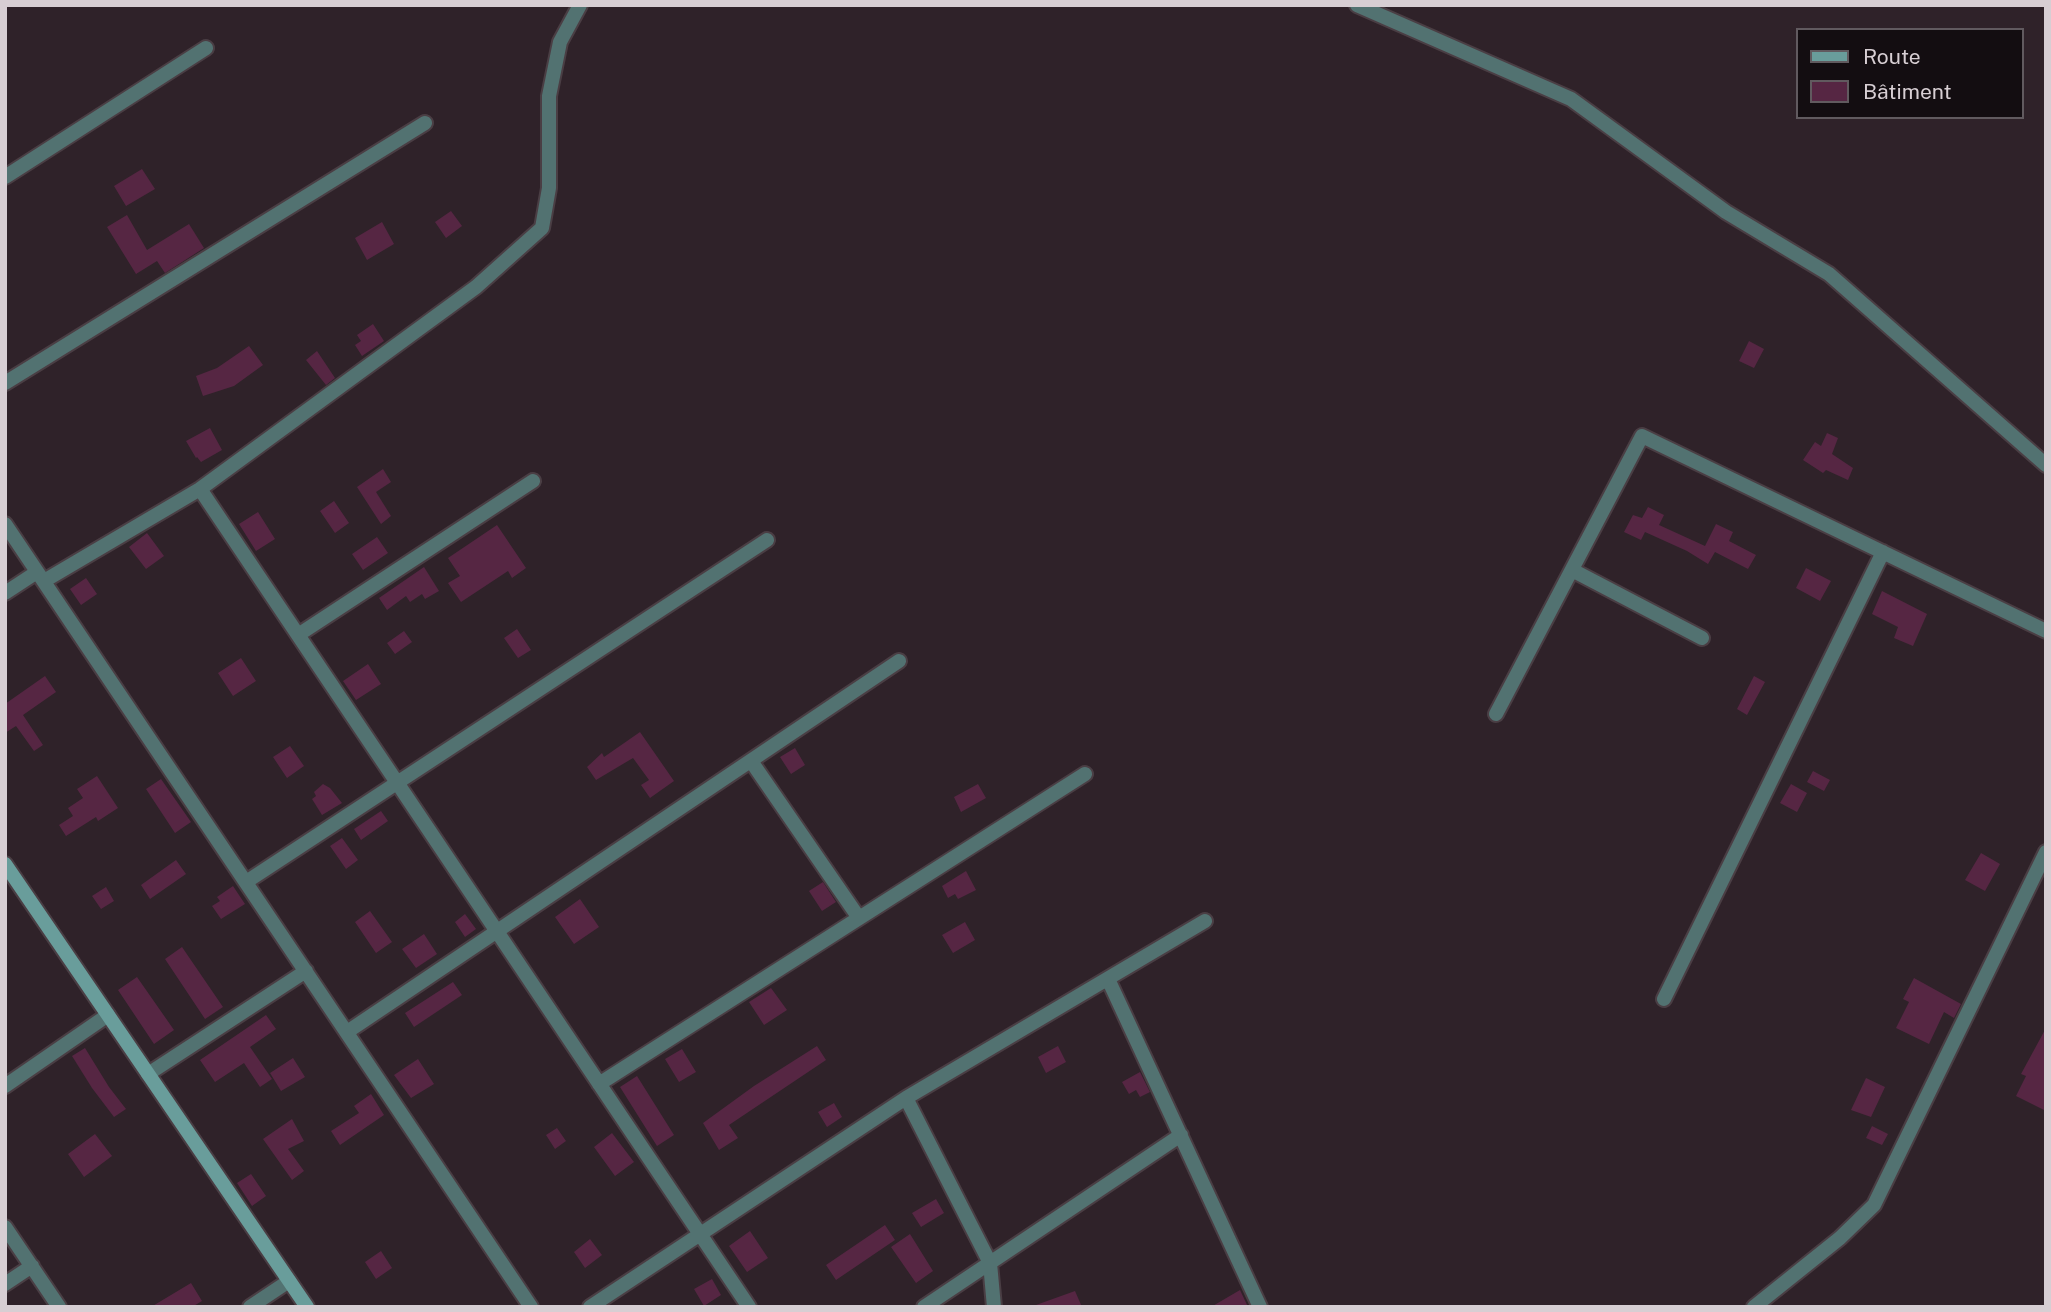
<!DOCTYPE html>
<meta charset="utf-8">
<style>
body{margin:0}
#map{position:relative;width:2051px;height:1312px;overflow:hidden;background:#2f2229;font-family:"Public Sans",sans-serif}
canvas{display:block}
.frame{position:absolute;inset:0;border:7px solid #d7ced3;pointer-events:none}
.legend{position:absolute;left:1796px;top:28px;width:228px;height:91px;box-sizing:border-box;background:#130d11;border:2px solid #615a5f;margin:0;padding:9px 12px;list-style:none;font-size:21px;color:#d7ced3}
.legend li{display:flex;align-items:center;gap:14px;height:35px}
.legend b{width:35px;border:2px solid #615a5f}
</style>
<div id="map">
<canvas width="2051" height="1312"></canvas>
<div class="frame"></div>
<ul class="legend">
<li><b style="height:9px;background:#699d9b"></b>Route</li>
<li><b style="height:19px;background:#562643"></b>Bâtiment</li>
</ul>
</div>
<script>
const ctx = document.querySelector('canvas').getContext('2d');
ctx.lineJoin = 'round';
function fillPath(path, color) { ctx.fillStyle = color; ctx.fill(path, 'evenodd'); }
function strokePath(path, color, width, dash) { ctx.strokeStyle = color; ctx.lineWidth = width; ctx.lineCap = dash ? 'butt' : 'round'; ctx.setLineDash(dash || []); ctx.stroke(path); }
fillPath(new Path2D(`
 M142,169L155,189L126,206L114,186Z
 M451,211L462,226L446,238L435,222Z
 M127,215L147,250L189,224L204,248L165,273L157,261L136,274L107,227Z
 M382,222L394,244L367,260L355,238Z
 M373,324L384,341L362,356L355,345L361,341L357,335Z
 M1749,341L1764,349L1754,368L1739,361Z
 M249,346L263,365L234,386L203,396L196,376L217,368Z
 M317,351L335,378L326,385L306,360Z
 M210,428L222,450L201,462L197,457L196,458L186,441Z
 M1827,433L1838,438L1832,454L1853,468L1848,480L1826,470L1823,473L1803,460L1815,442L1821,446Z
 M383,469L391,482L376,492L391,516L381,524L357,487Z
 M334,501L349,523L335,533L320,511Z
 M1648,507L1664,515L1659,525L1705,546L1716,524L1733,532L1729,541L1756,555L1748,569L1715,552L1708,564L1687,551L1645,532L1641,540L1624,532L1633,515L1642,518Z
 M258,512L275,539L256,551L239,524Z
 M497,525L526,568L512,578L508,571L461,602L448,583L460,576L448,558Z
 M147,533L164,556L146,569L129,547Z
 M377,537L388,553L363,570L352,554Z
 M424,567L439,591L425,599L422,594L410,602L406,596L387,610L379,598Z
 M1806,568L1831,581L1820,601L1796,588Z
 M86,578L97,594L81,605L70,589Z
 M1882,591L1927,614L1913,646L1894,638L1898,627L1872,614Z
 M517,629L531,650L518,658L504,638Z
 M404,631L412,642L395,654L387,643Z
 M241,658L256,681L233,696L218,673Z
 M368,664L381,684L356,700L343,681Z
 M45,676L56,692L23,715L43,745L34,751L16,726L5,733V704Z
 M1754,676L1765,682L1747,715L1737,709Z
 M640,732L674,781L650,798L641,785L649,780L633,758L596,780L587,767L602,753L604,757Z
 M290,746L304,766L287,778L273,757Z
 M795,748L805,765L791,774L780,757Z
 M1813,771L1830,780L1824,791L1807,782Z
 M97,776L118,808L98,821L96,817L66,836L59,825L73,816L68,808L83,798L77,789Z
 M161,779L191,822L175,833L146,789Z
 M323,784L330,788L342,803L322,815L312,799L316,796L314,792Z
 M978,784L986,798L961,812L954,797Z
 M1791,784L1807,793L1797,812L1780,803Z
 M381,811L388,821L361,840L354,829Z
 M342,838L358,860L346,869L330,846Z
 M1981,853L2000,864L1985,891L1965,880Z
 M176,860L186,874L150,899L141,885Z
 M966,871L976,890L958,899L955,894L948,898L942,886Z
 M823,882L836,902L822,911L809,891Z
 M233,886L245,904L221,919L212,906L220,901L217,897Z
 M106,887L114,901L101,909L92,896Z
 M580,899L599,927L574,944L555,917Z
 M370,911L392,942L376,953L355,922Z
 M465,914L476,929L465,937L455,922Z
 M965,922L975,940L953,953L942,935Z
 M424,934L437,954L416,968L402,949Z
 M182,947L223,1007L205,1019L165,959Z
 M137,977L174,1030L154,1044L118,990Z
 M1914,978L1961,1004L1954,1018L1944,1012L1929,1044L1896,1028L1909,1002L1903,999Z
 M453,982L462,995L414,1027L405,1013Z
 M771,988L787,1010L764,1025L749,1002Z
 M266,1015L276,1029L250,1047L272,1079L260,1087L244,1063L215,1082L200,1060Z
 M2046,1028V1111L2016,1096L2026,1076L2021,1074Z
 M817,1046L826,1060L729,1125L738,1138L719,1150L703,1123L754,1086Z
 M1058,1046L1066,1062L1046,1073L1038,1057Z
 M85,1048L109,1087L126,1109L114,1117L92,1088L72,1056Z
 M682,1049L696,1072L679,1082L665,1059Z
 M293,1058L305,1077L281,1091L270,1073Z
 M418,1059L434,1084L411,1098L394,1075Z
 M1140,1072L1150,1092L1140,1097L1136,1090L1129,1094L1122,1082Z
 M637,1076L674,1135L657,1146L620,1087Z
 M1866,1078L1885,1087L1871,1117L1851,1110Z
 M371,1094L384,1115L340,1145L331,1131L359,1113L354,1106Z
 M834,1103L842,1117L827,1127L818,1112Z
 M292,1119L304,1141L288,1149L304,1171L292,1180L263,1139Z
 M1872,1126L1888,1134L1882,1145L1866,1138Z
 M557,1128L566,1141L555,1149L546,1135Z
 M612,1133L634,1162L615,1176L594,1147Z
 M95,1134L112,1156L84,1177L68,1154Z
 M251,1174L266,1196L252,1206L237,1183Z
 M936,1199L944,1213L921,1227L912,1213Z
 M885,1225L895,1240L836,1280L826,1265Z
 M750,1231L768,1258L747,1272L729,1246Z
 M910,1234L933,1271L916,1283L891,1247Z
 M590,1239L602,1255L585,1268L574,1252Z
 M381,1251L392,1268L376,1279L365,1262Z
 M712,1279L721,1295L704,1306L694,1289Z
 M191,1283L202,1301L192,1307H151Z
 M1240,1290L1248,1307H1211Z
 M1075,1291L1082,1307H1036V1305Z`), '#562643');
const minor = new Path2D(`
 M1357,5L1571,99L1726,212L1829,274L2046,465
 M5,177L206,48
 M5,383L425,123
 M200,489L749,1307
 M5,524L531,1307
 M1572,570L1702,638
 M44,581L200,489L476,287L542,228L549,188V96L560,42L580,5
 M5,593L37,572
 M298,635L533,481
 M1496,714L1642,436L2046,631
 M751,761L859,918
 M246,882L767,540
 M1108,979L1260,1307
 M1664,999L1883,552
 M347,1032L899,661
 M148,1074L306,971
 M599,1084L1085,774
 M5,1086L108,1015
 M906,1098L990,1263L994,1307
 M5,1227L59,1307
 M5,1284L32,1266
 M250,1307L289,1281
 M590,1307L906,1098L1205,921
 M924,1307L1181,1135
 M1754,1307L1840,1238L1874,1205L2046,852`);
const secondary = new Path2D(`
 M5,864L307,1307`);
strokePath(minor, '#4a3e44', 18);
strokePath(secondary, '#4a3e44', 18);
strokePath(minor, '#527271', 14);
strokePath(secondary, '#699d9b', 14);
</script>
